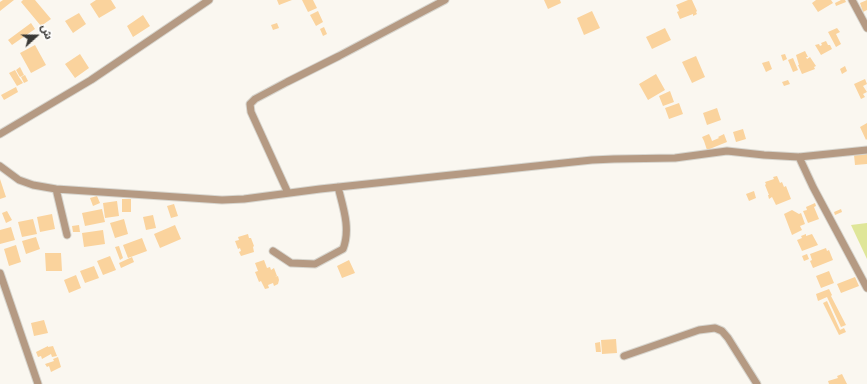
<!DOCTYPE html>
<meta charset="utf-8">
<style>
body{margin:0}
#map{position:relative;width:867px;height:384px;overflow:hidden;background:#faf7f0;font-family:Quicksand,"Noto Sans Arabic",sans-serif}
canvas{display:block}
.north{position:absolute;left:16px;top:16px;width:40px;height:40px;-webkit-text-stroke:3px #fff;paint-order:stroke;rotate:69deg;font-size:11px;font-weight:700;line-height:16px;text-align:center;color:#393835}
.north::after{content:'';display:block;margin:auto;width:14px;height:18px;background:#393835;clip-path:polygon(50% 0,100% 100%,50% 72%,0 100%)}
</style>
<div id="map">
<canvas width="867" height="384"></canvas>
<div class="north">ش</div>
</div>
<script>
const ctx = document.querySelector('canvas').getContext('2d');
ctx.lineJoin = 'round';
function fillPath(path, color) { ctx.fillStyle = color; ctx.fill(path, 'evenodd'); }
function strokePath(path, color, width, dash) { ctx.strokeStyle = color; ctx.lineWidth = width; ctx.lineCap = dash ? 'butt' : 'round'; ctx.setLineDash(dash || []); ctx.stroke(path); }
fillPath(new Path2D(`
 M867,223V259L851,225Z`), '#dfe699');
fillPath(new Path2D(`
 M3,0H14L0,11V2Z
 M23,0H35L51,19L41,26L21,2Z
 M96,0H111L116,8L99,18L90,4Z
 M277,0H292L279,5Z
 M302,0H313L317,8L308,12Z
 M544,0H560L561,3L548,9Z
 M688,0H692L697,11L696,12L697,14L693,16V14L680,19L677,12L679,11L676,5Z
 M816,0H831L833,3L818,12L812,3Z
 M841,0H845L846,2L836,6L835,3Z
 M867,0V10L863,12L860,3Z
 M318,11L323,22L316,26L310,15Z
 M592,11L600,28L584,35L577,18Z
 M79,13L86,24L73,33L65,21Z
 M143,15L150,26L133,37L127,26Z
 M31,23L35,29L12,45L8,40Z
 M277,23L279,28L273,30L271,25Z
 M324,27L327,34L323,36L320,29Z
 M665,28L671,40L652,49L646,37Z
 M837,28L840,32L836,34L841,44L836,47L828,32Z
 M826,41L828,45H830L832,49L821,55L815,45L819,44L820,46L822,45L821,43Z
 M35,45L46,65L31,73L20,53Z
 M805,51L808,57H806L807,59L810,57L816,66L814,67L815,69L802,74L798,65H799L796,55Z
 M80,54L89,68L75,78L65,64Z
 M785,54L787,59L783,61L781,55Z
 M696,56L705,77L692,83L682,62Z
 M793,58L798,70L793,72L788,60Z
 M769,61L772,69L766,72L762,63Z
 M845,66L847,71L842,74L840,69Z
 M20,67L24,75L20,77L16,70Z
 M15,70L19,77L18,78L19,77L23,83L17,86L9,73Z
 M656,74L665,90L648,100L639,84Z
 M25,75L28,81L24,83L21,77Z
 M865,79L867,84L863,86L867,92L863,94L865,97L861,99L854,84Z
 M788,80L790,84L784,86L782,82Z
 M16,87L18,92L4,100L1,95Z
 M670,91L674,102L663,106L659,96Z
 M679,103L683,114L669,119L665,108Z
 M717,108L721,120L707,125L703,113Z
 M867,123V139L866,140L860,127Z
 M743,129L746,139L736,142L733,132Z
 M709,134L711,138L704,141L702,137Z
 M724,134L727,142L707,150L704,141L711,138L712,141L719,138L718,137Z
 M867,154V164L855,165L854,155Z
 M777,176L780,183L782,182L784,187L786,186L791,199L776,205L772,197L769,199L768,195H769L765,185L766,184L765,182L774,179L773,177Z
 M0,179L6,197L0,199Z
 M754,191L756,198L749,201L746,194Z
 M97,196L100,203L93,206L90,198Z
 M122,199H131V212H122Z
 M117,201L119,216L105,218L103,203Z
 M815,203L816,206L814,207L819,219L808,223L803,211L807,210L806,207Z
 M174,204L178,216L171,218L167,206Z
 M102,209L105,222L85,226L82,213Z
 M841,209L842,212L835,215L834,212Z
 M792,210L799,214L801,213L805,224L800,226L802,230L792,235L784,214Z
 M7,211L12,220L6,223L2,213Z
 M52,214L55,229L40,232L37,217Z
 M153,215L156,228L146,230L143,217Z
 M33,219L37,234L22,237L18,222Z
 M124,219L128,234L115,238L110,223Z
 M79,225L80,232H73L72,226Z
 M175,225L181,239L160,248L154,234Z
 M11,227L15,240L0,244V230Z
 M103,230L105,244L84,247L82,233Z
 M248,234L249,238H251L254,246L253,247L254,252L241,256L239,252L241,251L240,248L238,249L235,241L239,240L238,237Z
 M806,234V236L812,234L818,245L802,251L797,240L802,238L801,236Z
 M36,237L40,249L26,254L22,241Z
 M142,238L147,251L128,258L123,245Z
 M16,245L21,262L9,266L4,249Z
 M119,246L123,258L120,260L115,247Z
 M826,248L827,251L829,250L833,260L813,268L810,261L812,260L810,254Z
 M45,253H61L62,271H46Z
 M807,254L809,259L804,261L802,256Z
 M110,256L116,270L103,275L97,261Z
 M132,257L134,262L121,268L119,263Z
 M264,260L267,268L270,267L271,270L274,268L277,276L275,277L278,276L279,280L278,284L274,286L273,283L268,285L269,288L265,289L261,281L259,282L255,272L258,271L255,263Z
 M349,260L355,273L342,278L337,266Z
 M94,266L99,278L85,283L80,271Z
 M829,271L834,283L821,288L816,276Z
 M76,275L81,288L69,293L64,280Z
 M855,277L859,286L841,293L837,284Z
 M829,289L832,295L831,296L846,325L841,327L827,297L818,301L816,294Z
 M827,301L840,330L844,328L846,332L839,335L823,303Z
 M44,320L48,333L34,336L31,323Z
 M616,339L617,353L602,354L601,340Z
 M600,342L601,352H596L595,343Z
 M48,346V347L53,346L57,356L52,357L51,354L42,359L41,356L38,357L36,352Z
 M58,357L61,367L51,372L49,366L47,367L45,364L54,361L53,359Z
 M842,374L847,384H829L828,381L838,378L837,376Z`), '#fad39d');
const street = new Path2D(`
 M852,0L867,28
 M0,134L91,80L209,0
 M799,157L813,187L867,288
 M0,166L19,180L33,185L56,189L222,200L244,199L320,189L592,160L614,159L675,158L727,151L764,155L799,157L867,150
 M56,189L67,235
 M288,193L251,112L250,104L255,99L287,82L339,56L445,0
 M273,251L291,263L315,264L343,249C351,229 343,207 338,187
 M0,273L38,384
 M624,356L699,330L715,328L722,331L728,338L757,384`);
strokePath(street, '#d7d5ce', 9);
strokePath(street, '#b59a83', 7);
</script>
